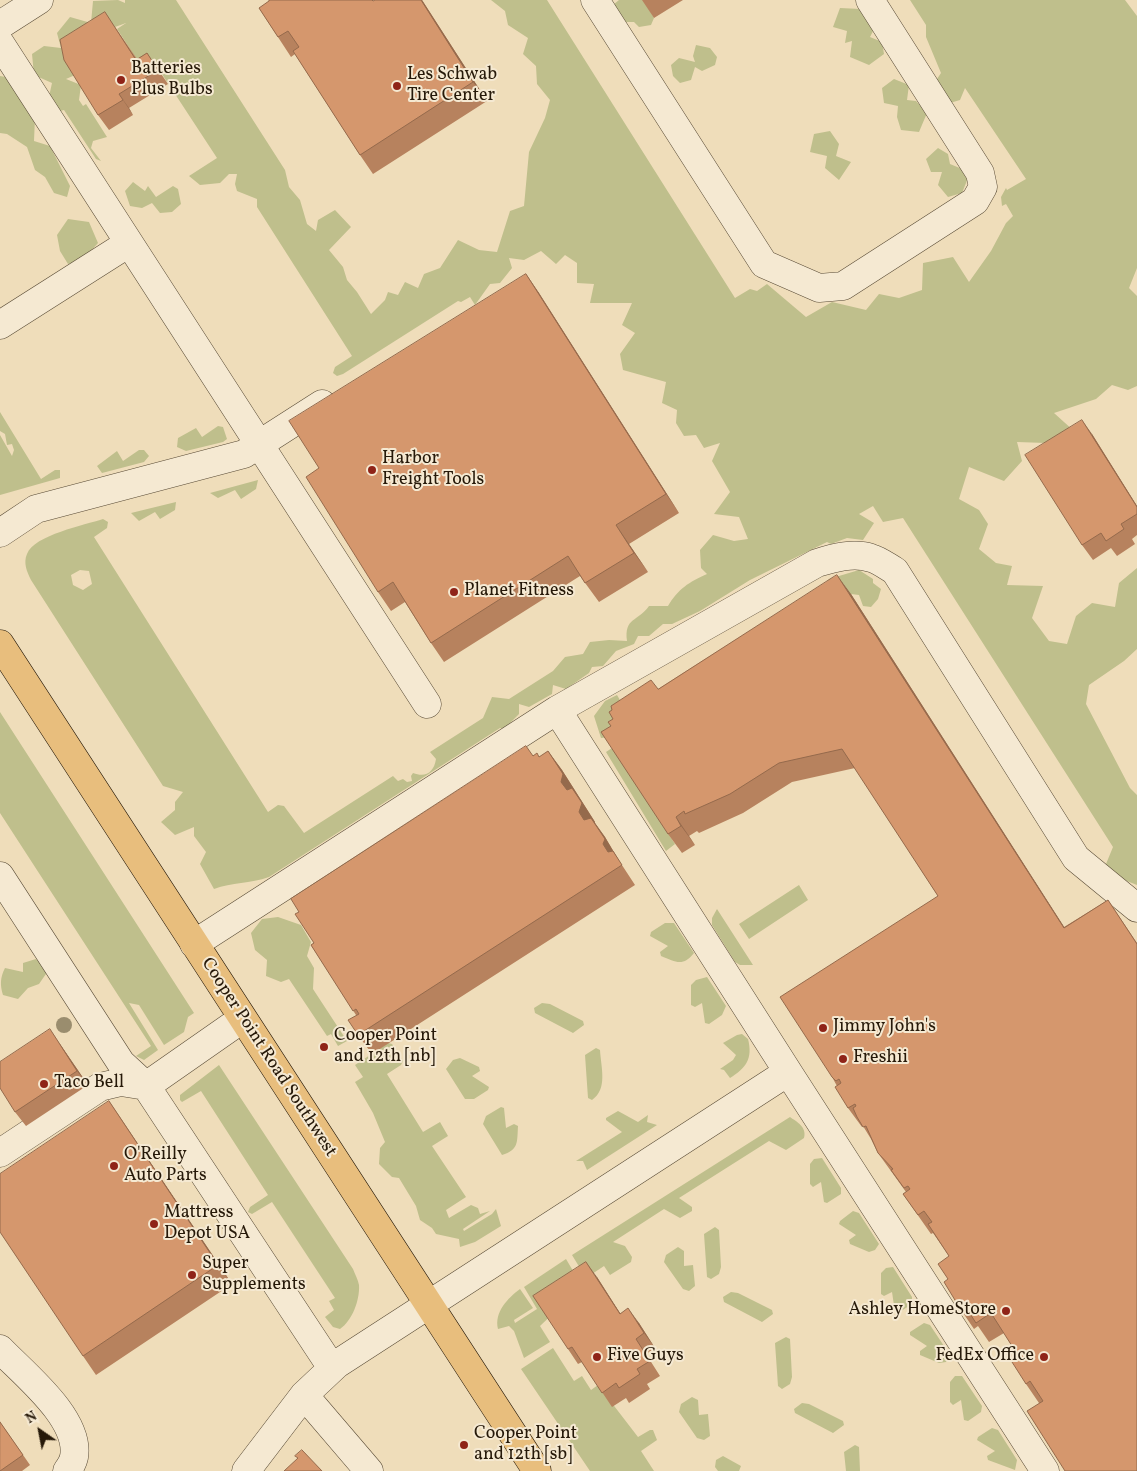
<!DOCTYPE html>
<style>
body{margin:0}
#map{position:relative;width:1137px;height:1471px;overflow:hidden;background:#efddba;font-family:Vollkorn,serif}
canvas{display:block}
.north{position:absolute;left:15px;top:1406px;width:50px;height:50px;-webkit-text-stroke:4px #f5e9d2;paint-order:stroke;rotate:327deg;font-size:14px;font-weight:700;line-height:20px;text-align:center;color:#261909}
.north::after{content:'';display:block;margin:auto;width:18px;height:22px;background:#261909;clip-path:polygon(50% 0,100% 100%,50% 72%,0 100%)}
</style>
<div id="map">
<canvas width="1137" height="1471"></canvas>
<div class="north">N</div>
</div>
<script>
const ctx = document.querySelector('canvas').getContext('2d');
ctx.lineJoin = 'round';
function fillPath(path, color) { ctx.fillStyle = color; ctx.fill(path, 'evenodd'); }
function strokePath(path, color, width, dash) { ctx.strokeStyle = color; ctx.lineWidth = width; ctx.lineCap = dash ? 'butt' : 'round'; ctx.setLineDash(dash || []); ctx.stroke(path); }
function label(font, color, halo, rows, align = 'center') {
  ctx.font = font + ' Vollkorn,serif'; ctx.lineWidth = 4; ctx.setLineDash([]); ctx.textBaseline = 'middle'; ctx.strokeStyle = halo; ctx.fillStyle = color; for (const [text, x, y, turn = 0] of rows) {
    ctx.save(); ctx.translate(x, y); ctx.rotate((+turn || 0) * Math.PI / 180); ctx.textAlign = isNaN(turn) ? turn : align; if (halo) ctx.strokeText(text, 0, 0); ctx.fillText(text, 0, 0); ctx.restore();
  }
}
fillPath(new Path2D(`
 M118,0L125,3V0H176L285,170L289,187L300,200L307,224L316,231L318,220L335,210L351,227L329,250L343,267L347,280L357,292L371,314L385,300L388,292L398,295L405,282L418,288L424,274L440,268L458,240L479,250L497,252L510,211L524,206L529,152L545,118L550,100L537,84L536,66L523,54L528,38L508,25L505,11L491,0H547L735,298L750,289L757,291L767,284L806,317L832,302L866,310L879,294L899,298L922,290L923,263L953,257L969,282L991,251L1006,223L1013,216L1006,204L1002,206L1001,197L1006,188L1007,190L1026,179L965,88L960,100L943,105L931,88L941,73L926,37V25L910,0H1125L1137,16V268L1129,288L1137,296V386L1128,390L1112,385L1096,399L1054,413L1074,431L1046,443L1017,442L1022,461L1004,481L969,467L959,499L979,510L988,524L979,549L996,563L1012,566L1007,585L1043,586L1032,618L1049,641L1067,644L1076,616L1092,603L1115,607L1119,583L1137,568V649L1124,661L1089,685L1086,704L1130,788L1137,795V885L1114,876L1106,864L1113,847L903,518L883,522L873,506L859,514L874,523L863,540L847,538L831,544L827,542L750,580L700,611L672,624H663L649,636H638L634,644L616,651L603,666L592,667L589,673L566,689L553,685L552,694L529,707L519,704V714L504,729L500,728L269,877C250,884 232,882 214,889L200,864L206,852L194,836V827L175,835L161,822L175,810V802L183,792L163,786L31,580C27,572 23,563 27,554C34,535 85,525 103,519L108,522L107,528L94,537L268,812L278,805L284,806L304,833L393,776L398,781L403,779L407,782L412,781L411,776L413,773C426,778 434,772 436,759L430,752L483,718L492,697L509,699L553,671L565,657L583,654L590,642L609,640L627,641C624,617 638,622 649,606H668C678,589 689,582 707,574L701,568L700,550L713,535L734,541L748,539L739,517L714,514L730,492L712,461L720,443L704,448L696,435L684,436L676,423L677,410L662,403L666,382L623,370L620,354L635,333L622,325L632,303H590L594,284L577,283V263L565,255L556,264L541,251L524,260L509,258L512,268L500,283L490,284L475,305L470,297L461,302L458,301L343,374L337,376L333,373L335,367L352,356L257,207V199L237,191L235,184L237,174H229L220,183L200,185L189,176L217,158L158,68L147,75L117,29L126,23L115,27L75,75L66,79L81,85L79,100L83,106L86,104L107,137L93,141L91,148L101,161L96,159L64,110L60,111L48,101L52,83L34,75L32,54L44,46L61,48L57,33L70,17L91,23L93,1ZM80,570L89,571L92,584L83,590L73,585L71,575Z
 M619,0H644L654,18L651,25L639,27L634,22H626L613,13V5Z
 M840,8L861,9L873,31L870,37L882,42L884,54L869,65L850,57L852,41L845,43L847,31L833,27Z
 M696,45L710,48L717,57L715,65L702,71L695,67L691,80L680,83L673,76L671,65L679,58L695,62L693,56Z
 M0,76L22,80L35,117L34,141L50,146L70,186L67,197L54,193L45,177L35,170L27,147L7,134L0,133Z
 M894,79L909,85L907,100L916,101L927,113L919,132L901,130L897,117L898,106L884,103L882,88Z
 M830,131L839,144L836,156L851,162L839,180L825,168L827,156L810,152L814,134Z
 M938,148L948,154L950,164L962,169L968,178L962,193L948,197L938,185L942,172H931L926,159Z
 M133,182L145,191L148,186L156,197L173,186L178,189L181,204L172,212L160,213L152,203L142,208L130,206L125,191Z
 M68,219L89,222L98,243L83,260L68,264L60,251L57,235Z
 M0,412L41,479L55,470H60V478L0,495V435L12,456L14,450L12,444L7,445L5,434L0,431Z
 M218,426L223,427L227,439L223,442L186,451L177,447L178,438L196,428L202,437Z
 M139,450H144L149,456L144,462L102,473L97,466L117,451L123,461Z
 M258,480L256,489L241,499L235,490L218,498L210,493Z
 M176,502L175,510L160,519L155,512L139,521L131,513Z
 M859,570L873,579V583L881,589L878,599L871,607L863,606L859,595L851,594L837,603L825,585L829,579Z
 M617,695L628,714L620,736L601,738L594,716L605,701Z
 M0,712L194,1013L188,1017L184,1032L164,1045L139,1005L129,1003L158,1050L144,1060L136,1056L151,1046L0,813Z
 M612,748L675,844L666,851L606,752Z
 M799,885L808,900L749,939L739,924Z
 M717,909L753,965H740L735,962L712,925V918Z
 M278,917L301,925L311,942L307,956L314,968L313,989L347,1041L338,1046L331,1034L327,1036L289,979L281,982L266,976L267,960L255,950L251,933L262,919Z
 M665,923H674L694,953C683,967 676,962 661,956L660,952L668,946L650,936L651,932Z
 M36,959L48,971L39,984L28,988L18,999L3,995C0,985 0,978 5,968L23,972V963Z
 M707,977L726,1006L722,1015L709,1024L705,1023L702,1003L695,1007L691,1005V985L696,980Z
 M542,1003L550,1004L583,1021L584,1025L573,1033L535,1013L534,1008Z
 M742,1034L748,1039C753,1059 746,1068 730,1078L724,1070L720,1069L733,1060L736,1055L723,1043L737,1035Z
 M388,1043L392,1044L403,1061L401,1065L387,1074L423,1132L440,1122L448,1136L432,1146L466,1197L446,1210L449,1218L471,1205L478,1208L480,1214L490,1211L463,1229L464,1231L492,1214L496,1209L501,1226L475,1242L460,1247L459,1239L436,1234L432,1228L420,1220L416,1206L399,1178L392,1177L379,1164L380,1148L385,1142L373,1113L355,1082L363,1077L355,1065Z
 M596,1048L600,1050C601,1068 608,1089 592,1100L588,1098L585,1055Z
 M460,1058L479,1067L480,1071L472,1076L489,1087L488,1090L474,1099H465L446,1069L453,1060Z
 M219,1065L353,1269C355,1274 358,1280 359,1285C360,1300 352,1321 340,1329L333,1327L325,1317L334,1310L329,1301L335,1298L272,1202L252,1214L248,1212L250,1207L268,1195L201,1091L182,1102L180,1100V1095Z
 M501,1107L504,1108L506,1128L514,1124L518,1126C517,1142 519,1150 502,1155L483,1124L486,1116Z
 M618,1111L638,1122L648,1115L647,1122L657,1125L587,1170L583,1161H576L622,1132L606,1120V1118Z
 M790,1117C797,1122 807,1127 804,1138L786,1150L769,1141L679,1198L692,1207V1211L680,1218L664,1209L613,1242L625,1246L632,1257L631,1262L610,1275L604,1266L586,1278L572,1255Z
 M822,1158L841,1188V1194L827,1203L824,1202L821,1182L813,1187L810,1184V1164L814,1159Z
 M853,1211L859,1213L879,1244L875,1250L869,1252L850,1244L849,1240L856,1235L839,1224L840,1221Z
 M715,1227L719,1230L721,1267L719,1274L711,1279L707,1277L704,1234Z
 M678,1247L684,1251V1266L693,1265L695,1286L689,1291L683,1289L664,1262L666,1255Z
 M566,1259L582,1286L540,1326L550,1342L524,1358L514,1331L509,1326L498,1329C494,1312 508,1298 520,1289L533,1308L514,1320L515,1323L537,1309L524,1287Z
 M893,1267L912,1297V1304L898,1313L895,1312L892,1292L884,1296L881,1294V1273L886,1268Z
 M731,1292L738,1293L772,1310L773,1314L762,1322L724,1302L723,1297Z
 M924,1323L930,1325L950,1355L946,1362L939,1363L920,1355V1351L927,1346L910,1335V1332Z
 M786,1337L790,1339L792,1377L790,1384L782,1389L778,1386L775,1343Z
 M553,1348L574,1381L582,1376L591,1390L598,1385L638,1437L650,1430H653L657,1440L641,1451L654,1471H590L521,1369Z
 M955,1376H962L982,1406L981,1412L968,1421L964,1420L961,1400L953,1405L950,1402V1382Z
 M692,1397L698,1400L699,1415L708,1414L710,1436L704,1440L697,1438L679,1412L681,1404Z
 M802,1403L809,1404L843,1421L844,1425L833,1433L795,1413L794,1409Z
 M992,1428L998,1430L1017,1460L1015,1470L988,1460L987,1456L995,1451L977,1440L978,1437Z
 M855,1445L859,1447L860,1471H846L844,1452Z
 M723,1456L741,1466L739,1471H718L715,1467L716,1460Z`), '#bfbf8c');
const minor = new Path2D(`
 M595,0L764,264L819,288L843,286L975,201L983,187L980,173L870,0
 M0,25L39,0
 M0,43L427,704
 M0,325L129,243
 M0,533L36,509L244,454L322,404
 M0,876L121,1063L146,1086L332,1368
 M194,944L557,710L817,563C833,558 854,552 871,558C879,560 888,567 895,571L1076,858L1137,908
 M788,1072L1045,1471
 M0,1153L100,1087L121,1082L146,1086L242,1019
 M0,1349C24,1374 81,1419 74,1457C73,1462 70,1467 67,1471
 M304,1395L369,1471
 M246,1471L304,1395L337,1364L788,1072L557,710`);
const major = new Path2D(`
 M0,644L537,1471`);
strokePath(minor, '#584a35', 29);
strokePath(major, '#261909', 29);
strokePath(minor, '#f5e9d2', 28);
strokePath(major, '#e8be7d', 28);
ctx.fillStyle = '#9a8d6e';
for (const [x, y] of [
 [64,1025]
]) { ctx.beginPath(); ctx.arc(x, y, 8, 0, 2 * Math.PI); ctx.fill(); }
fillPath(new Path2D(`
 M375,0H422L487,101L373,174L360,155L295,54L291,57L259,8L374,1Z
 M642,0H683L654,18Z
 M115,27L137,59L147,53L168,84L129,108L133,115L109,130L98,115Z
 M526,274L539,293L679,513L629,544L648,572L599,602L580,576L444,662L431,643L405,602L391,611L378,592L319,468Z
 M1092,434L1137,506V535L1132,539L1135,544L1117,556L1111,548L1093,560L1082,545Z
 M851,594L1064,927L1108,900L1137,943V1471L1039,1403L1026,1384L1012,1346L1004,1333L989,1342L978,1326L974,1329L961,1310L948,1279L949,1256L933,1233L931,1234L903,1194L906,1192L878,1153L871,1139L863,1126L862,1127L848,1108L837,1086L832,1077L938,896L855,768L792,782L743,813L699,833L697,831L689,836L695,845L682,853L668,834L611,726L613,719L612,710L658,689Z
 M548,751L562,770L595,822V823L605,837L618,859L635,885L372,1054L358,1035L356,1015L311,945L533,755L540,757Z
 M60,1044L88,1085L26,1126L15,1112Z
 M109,1101L232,1284L96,1375L83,1356Z
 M597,1277L620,1313L639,1323L655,1348L646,1354L660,1376L647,1384L650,1389L629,1403L626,1398L612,1407L582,1362L578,1364L568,1349Z
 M0,1422L30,1465L22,1471H0Z`), '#b7825e');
fillPath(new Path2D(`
 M421,0H422L487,101L473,82Z
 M119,94L129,108L133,115Z
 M526,274L539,293L679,513L666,494Z
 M1082,420L1092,434L1137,506V507Z
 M616,525L629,544L648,572L634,553Z
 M837,575L851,594L1077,947L1064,928Z
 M548,751L562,770L595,822V823L605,837L618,859L635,885L618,859L616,863L622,871L584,820L561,782Z
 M676,817L689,836L695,845L681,826Z
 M50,1029L60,1044L88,1085L77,1071Z
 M109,1101L122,1120L232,1284L218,1265Z
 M586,1262L597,1277L630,1329L620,1314Z
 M628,1308L639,1323L655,1348L644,1333Z`), '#956a4c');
const building = new Path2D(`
 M269,0H372L373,1L375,0H421L473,82L360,155L293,51L299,47L288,31L278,37L259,8L269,1Z
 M105,12L136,60L147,53L158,70L119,94L123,100L98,115L64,60L60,40Z
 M526,274L666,494L616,525L634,553L585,583L568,556L431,643L393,582L378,592L306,477L319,468L289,421Z
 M1082,420L1137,507V514L1121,524L1124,529L1106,541L1101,533L1082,545L1025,455Z
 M837,575L1064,928L1108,900L1137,944V1471H1065L1027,1411L1043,1401L1030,1381L1026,1384L1005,1351L1012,1346L991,1313L976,1323L965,1306L961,1310L944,1282L948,1279L938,1264L949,1256L928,1224L932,1222L924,1211L918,1215L903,1194L910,1189L908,1186L904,1188L891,1170L893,1169L878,1153L866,1126L863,1127L857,1117L853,1108L856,1106L855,1104L848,1108L835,1087L841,1083L839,1079L836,1081L832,1077L780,997L938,896L842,749L779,763L730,794L685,814L684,811L676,817L681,826L668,834L601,732L611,726L608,722L613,719L609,712L612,710L611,706L651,680L658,689Z
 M526,746L533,756L537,753L539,757L548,751L563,774L561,782L567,790L572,788L582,803L579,812L584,820L591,818L605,839L603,844L608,852L613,851L622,865L358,1035L348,1020L359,1014L356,1009L353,1011L311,945L314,943L295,914L299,912L291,899Z
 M50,1029L77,1071L15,1112L0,1088V1062Z
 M109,1101L218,1265L83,1356L0,1232V1174Z
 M586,1262L620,1314L628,1308L644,1333L636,1339L650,1361L637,1369L640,1374L619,1388L616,1383L602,1393L572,1347L568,1349L533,1296Z
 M0,1422L23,1455L0,1471Z
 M302,1450L322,1471H284L298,1458L295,1456Z`);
fillPath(building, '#d5976d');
strokePath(building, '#956a4c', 1);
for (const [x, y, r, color] of [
 [121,80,5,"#8f2418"],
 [397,86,5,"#8f2418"],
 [372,470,5,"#8f2418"],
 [454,592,5,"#8f2418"],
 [823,1028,5,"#8f2418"],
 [324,1047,5,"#8f2418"],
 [843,1059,5,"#8f2418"],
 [44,1084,5,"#8f2418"],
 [114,1166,5,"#8f2418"],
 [154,1224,5,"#8f2418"],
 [192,1275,5,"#8f2418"],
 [1006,1311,5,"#8f2418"],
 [597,1357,5,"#8f2418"],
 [1044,1357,5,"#8f2418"],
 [464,1445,5,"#8f2418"]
]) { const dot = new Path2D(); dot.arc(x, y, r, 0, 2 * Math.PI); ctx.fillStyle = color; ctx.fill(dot); strokePath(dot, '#f5e9d2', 2); }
label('18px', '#261909', '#f5e9d2', [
 ["Batteries",131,70],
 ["Plus Bulbs",131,91],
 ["Les Schwab",407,76],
 ["Tire Center",407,97],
 ["Harbor",382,460],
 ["Freight Tools",382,481],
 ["Planet Fitness",464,592],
 ["Jimmy John's",833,1028],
 ["Cooper Point",334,1037],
 ["and 12th [nb]",334,1058],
 ["Freshii",853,1059],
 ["Taco Bell",54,1084],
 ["O'Reilly",124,1156],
 ["Auto Parts",124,1177],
 ["Mattress",164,1214],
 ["Depot USA",164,1235],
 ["Super",202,1265],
 ["Supplements",202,1286],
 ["Ashley HomeStore",996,1311,"right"],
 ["Five Guys",607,1357],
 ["FedEx Office",1034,1357,"right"],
 ["Cooper Point",474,1435],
 ["and 12th [sb]",474,1456]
], 'left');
label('18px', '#261909', '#f5e9d2', [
 ["Cooper Point Road Southwest",268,1058,57]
]);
</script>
